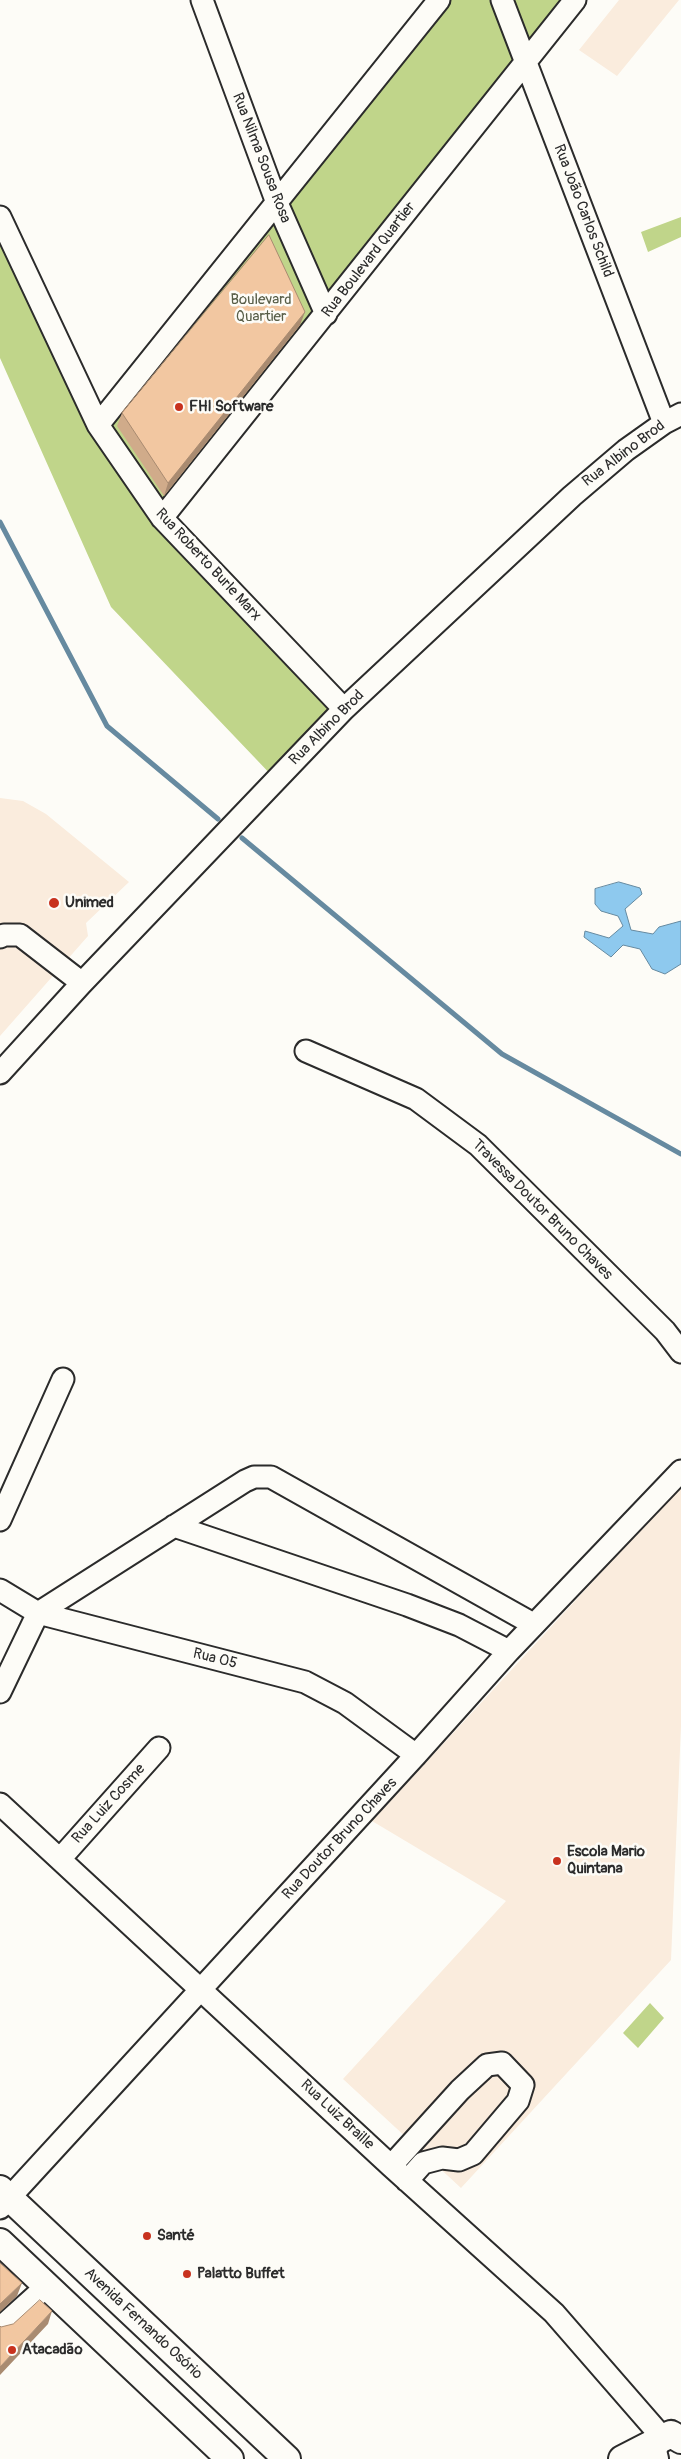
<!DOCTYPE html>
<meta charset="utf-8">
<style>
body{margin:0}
canvas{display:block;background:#fdfcf7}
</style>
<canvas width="681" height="2459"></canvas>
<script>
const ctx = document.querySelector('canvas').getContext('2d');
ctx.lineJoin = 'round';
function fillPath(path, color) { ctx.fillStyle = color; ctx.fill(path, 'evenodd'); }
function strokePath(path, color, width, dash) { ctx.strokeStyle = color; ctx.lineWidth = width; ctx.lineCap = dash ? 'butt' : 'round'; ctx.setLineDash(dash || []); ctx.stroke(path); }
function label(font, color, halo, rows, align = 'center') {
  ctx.font = font + ' Pangolin,sans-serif'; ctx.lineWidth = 5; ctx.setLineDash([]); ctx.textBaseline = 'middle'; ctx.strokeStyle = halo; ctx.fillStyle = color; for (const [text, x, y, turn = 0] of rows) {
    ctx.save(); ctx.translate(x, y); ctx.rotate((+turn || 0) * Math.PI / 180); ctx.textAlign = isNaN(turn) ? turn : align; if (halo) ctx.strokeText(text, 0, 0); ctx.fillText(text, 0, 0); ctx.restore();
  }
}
fillPath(new Path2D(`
 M619,0H679L617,76L579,50Z
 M0,798L23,801L46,814L129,882L86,923L88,936L0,1036Z
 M681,1486V1726L671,1960L461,2188L343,2079L506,1901L372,1821Z`), '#faecdd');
fillPath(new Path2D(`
 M439,0H575L162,518L344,709L276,780L111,607L0,358V217L98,424Z
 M681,217V237L648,252L641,232Z
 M650,2003L664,2018L638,2048L623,2033Z`), '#c0d58a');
const water = new Path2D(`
 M619,882L640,888L642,894L625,909L631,930L653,934L659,927L681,921V964L665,974L652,969L640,949L623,945L611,957L584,937L585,931L609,938L623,926L618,916L601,911L595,904V889Z`);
fillPath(water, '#8ec9ee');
strokePath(water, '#668aa0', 1);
strokePath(new Path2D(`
 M0,522L107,726L218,819
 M242,838L502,1054L681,1154`), '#668aa0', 5);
const minor = new Path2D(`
 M202,0L277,203L326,314
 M502,0L664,423
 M0,217L98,425L162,518L344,709
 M98,425L439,0
 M162,518L575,0
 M0,937L4,935H20L82,983
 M306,1051L416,1099L478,1145L665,1331L681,1352
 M0,1073L82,983L344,709L572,496L626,450L664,423L681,414
 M0,1520L63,1379
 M174,1526L407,1605L459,1625L509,1651
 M0,1590L38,1613L305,1682L345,1703L416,1755
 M38,1613L245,1481L254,1477H271L533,1624
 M0,1692L38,1613
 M0,1804L391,2166L554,2313L662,2437
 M60,1859L159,1748
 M391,2166L460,2090L487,2065L502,2063L523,2085L518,2101L473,2154L459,2160L442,2158L423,2163L407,2181
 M0,2208L416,1755L509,1651L681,1471
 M0,2328L48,2285`);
const major = new Path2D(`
 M0,2189L287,2459
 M0,2242L230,2459
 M622,2459L657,2441
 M655,2459L653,2451L657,2441L671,2434L681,2440`);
strokePath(minor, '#2b2b2b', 25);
strokePath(major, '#2b2b2b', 30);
strokePath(minor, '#fdfcf7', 21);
strokePath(major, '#fdfcf7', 26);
fillPath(new Path2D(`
 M300,325L164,496L117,426L122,413Z`), '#d0ab8a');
fillPath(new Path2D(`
 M305,312L300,325L164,496L168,483Z
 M22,2283L17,2296L0,2312V2304Z
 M52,2311L48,2324L0,2375V2367Z`), '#a98b71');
const building = new Path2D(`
 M269,235L305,312L168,483L122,413Z
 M0,2263L22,2283L0,2304Z
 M40,2300L52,2311L0,2367V2326L1,2327L13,2324Z`);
fillPath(building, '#f2c7a1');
strokePath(building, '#a98b71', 1);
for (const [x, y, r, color] of [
 [179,407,5,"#c8321e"],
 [54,903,6,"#c8321e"],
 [557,1861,5,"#c8321e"],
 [147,2236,5,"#c8321e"],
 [187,2274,5,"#c8321e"],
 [12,2350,5,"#c8321e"]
]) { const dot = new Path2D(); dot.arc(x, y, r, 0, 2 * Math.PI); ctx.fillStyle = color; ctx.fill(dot); strokePath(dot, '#fdfcf7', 2); }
label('15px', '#2b2b2b', '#fdfcf7', [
 ["Rua Nilma Sousa Rosa",261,158,69],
 ["Rua João Carlos Schild",583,211,69],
 ["Rua Boulevard Quartier",369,260,-52],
 ["Rua Albino Brod",624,454,-37],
 ["Rua Roberto Burle Marx",208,565,47],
 ["Rua Albino Brod",327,728,-45],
 ["Travessa Doutor Bruno Chaves",542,1210,45],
 ["Rua 05",215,1659,14],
 ["Rua Luiz Cosme",109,1804,-48],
 ["Rua Doutor Bruno Chaves",340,1839,-47],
 ["Rua Luiz Braille",337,2115,43],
 ["Avenida Fernando Osório",143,2324,43]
]);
label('15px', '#585e48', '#fdfcf7', [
 ["Boulevard",261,300],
 ["Quartier",261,317]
]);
label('bold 15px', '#2b2b2b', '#fdfcf7', [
 ["FHI Software",189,407],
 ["Unimed",65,903],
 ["Escola Mario",567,1852],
 ["Quintana",567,1869],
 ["Santé",157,2236],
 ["Palatto Buffet",197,2274],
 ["Atacadão",22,2350]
], 'left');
</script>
